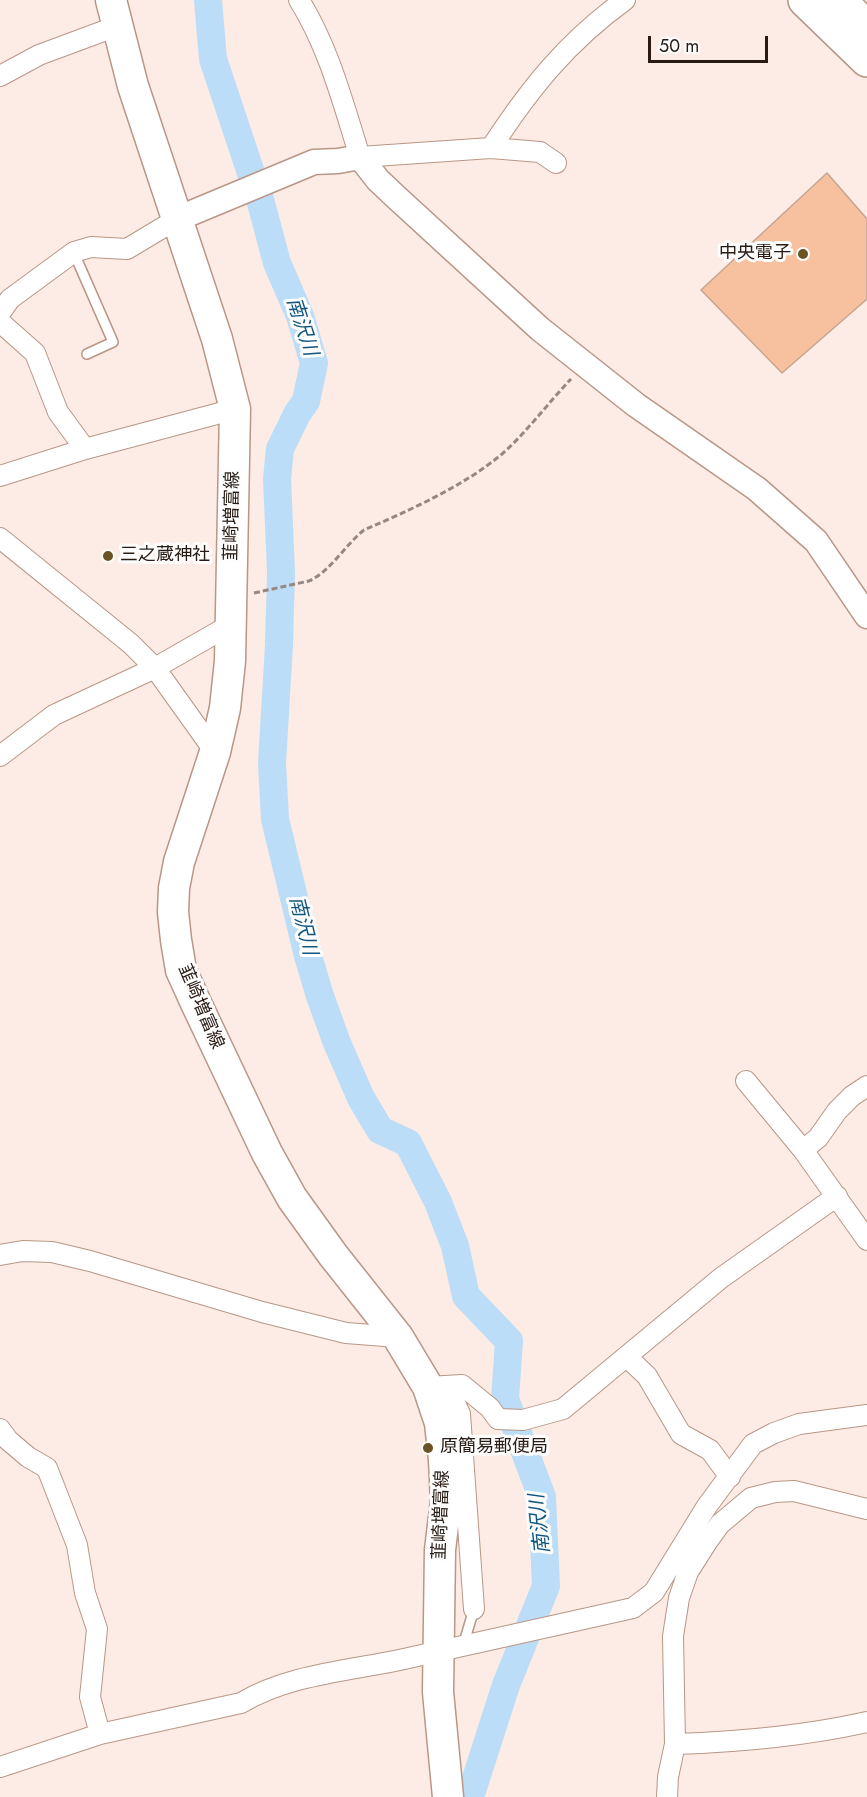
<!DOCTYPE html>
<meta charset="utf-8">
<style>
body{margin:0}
#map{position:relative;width:867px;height:1797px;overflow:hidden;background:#fcece5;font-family:Jost,sans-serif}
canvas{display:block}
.scale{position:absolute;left:648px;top:36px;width:120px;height:27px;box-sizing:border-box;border:3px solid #281b15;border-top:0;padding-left:8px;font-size:18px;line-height:21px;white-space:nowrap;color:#281b15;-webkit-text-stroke:4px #fdfdfd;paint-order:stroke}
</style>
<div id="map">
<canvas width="867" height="1797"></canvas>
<div class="scale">50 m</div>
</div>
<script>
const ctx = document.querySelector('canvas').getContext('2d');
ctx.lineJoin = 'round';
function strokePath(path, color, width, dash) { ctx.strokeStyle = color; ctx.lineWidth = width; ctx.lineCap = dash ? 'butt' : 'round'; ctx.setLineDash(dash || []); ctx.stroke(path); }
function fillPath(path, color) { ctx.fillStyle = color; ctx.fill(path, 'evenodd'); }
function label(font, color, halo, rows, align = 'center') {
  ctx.font = font + ' Jost,"Noto Sans JP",sans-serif'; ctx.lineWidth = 6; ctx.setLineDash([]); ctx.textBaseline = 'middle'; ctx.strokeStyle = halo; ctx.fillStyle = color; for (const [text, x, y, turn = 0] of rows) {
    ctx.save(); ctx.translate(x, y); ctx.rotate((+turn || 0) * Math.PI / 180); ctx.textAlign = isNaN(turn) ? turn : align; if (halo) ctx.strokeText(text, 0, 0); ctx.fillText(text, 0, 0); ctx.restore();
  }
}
strokePath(new Path2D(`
 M208,0L213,59L261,203L277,263L300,316L314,363L306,401L297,414L280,449L277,479L281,572L279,645L272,763L275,819L308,956L320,996L337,1043L361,1098L380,1130L408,1143L438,1202L455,1246L466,1296L509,1341L505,1399L542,1497L546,1586L506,1685L470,1797`), '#bbddf8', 28);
const building = new Path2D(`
 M827,173L867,219V299L782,373L701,290Z`);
fillPath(building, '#f7c19f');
strokePath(building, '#c6a591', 1.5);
const service = new Path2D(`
 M74,253L113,342L87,354
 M463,1646L474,1609`);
const minor = new Path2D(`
 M299,0C329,48 343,103 360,157L491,148C530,88 567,42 625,0
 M0,76L39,55L117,26
 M491,148L540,152L556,163
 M0,313L10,299L74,252L91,247L127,249L177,219
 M0,322L35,353L58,412L85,449L235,409
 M0,476L85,449
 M0,538L131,644L155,668L215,752
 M0,756L54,715L155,668L230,625
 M746,1081L803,1150
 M867,1086L852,1096L837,1111L818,1138L803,1150L867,1240
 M0,1255L23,1251L52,1252L90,1261L262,1312L346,1333L398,1337
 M627,1357L647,1376L681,1434L710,1450L730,1477
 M447,1386L460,1414L474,1609
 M428,1387L462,1385L490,1408L498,1419L523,1420L563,1409L721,1278L837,1196
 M0,1429L8,1440L28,1457L47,1468L77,1545L85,1593L97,1629L90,1697L100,1734
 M675,1744C739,1742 804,1736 867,1722
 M0,1767L100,1734L241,1703C290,1674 349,1671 404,1659C480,1642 556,1625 633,1608L654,1592L707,1506L753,1444L774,1433L799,1424L867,1415
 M667,1797L668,1777L675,1744L673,1636L679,1598L688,1572L707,1542L720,1524L751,1498L775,1492L794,1491L867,1509`);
const tertiary = new Path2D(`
 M177,219L314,162L338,161L360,157L378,180L396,197L540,329L636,405L757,489L816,541L867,616`);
const primary = new Path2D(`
 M111,0L133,86L217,339L235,409L230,661L225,708L215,752L179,862L174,888L173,912L176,940L181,970L195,1001L267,1153L292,1198L333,1255L398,1337L428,1387L440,1423L444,1460L446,1501L440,1550L438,1692L448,1797`);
const motorway = new Path2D(`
 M805,0L867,60
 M839,0L867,28`);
strokePath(service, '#b99685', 12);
strokePath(minor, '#b99685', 22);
strokePath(tertiary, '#b99685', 27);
strokePath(primary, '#b99685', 33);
strokePath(motorway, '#b99685', 36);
strokePath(new Path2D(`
 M254,593L309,581C331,571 345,545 364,530C410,510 464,486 502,454C526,433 549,402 571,379`), '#968881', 3, [6, 3]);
strokePath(service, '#fff', 9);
strokePath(minor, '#fff', 20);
strokePath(tertiary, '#fff', 24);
strokePath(primary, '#fff', 30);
strokePath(motorway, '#fff', 33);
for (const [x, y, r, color] of [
 [803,254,6,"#6b5323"],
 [108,556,6,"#6b5323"],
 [428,1448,6,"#6b5323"]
]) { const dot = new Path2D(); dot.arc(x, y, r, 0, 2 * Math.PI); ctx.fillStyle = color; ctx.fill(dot); strokePath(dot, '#fdfdfd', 2); }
label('18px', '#281b15', '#fdfdfd', [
 ["中央電子",791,254,"right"],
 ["三之蔵神社",120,556],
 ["原簡易郵便局",440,1448]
], 'left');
label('18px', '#281b15', '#fdfdfd', [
 ["韮崎増富線",233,516,-89],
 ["韮崎増富線",200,1007,67],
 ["韮崎増富線",442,1515,-88]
]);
label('italic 20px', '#125782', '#fdfdfd', [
 ["南沢川",301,327,72],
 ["南沢川",302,926,76],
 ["南沢川",541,1524,-96]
]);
</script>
